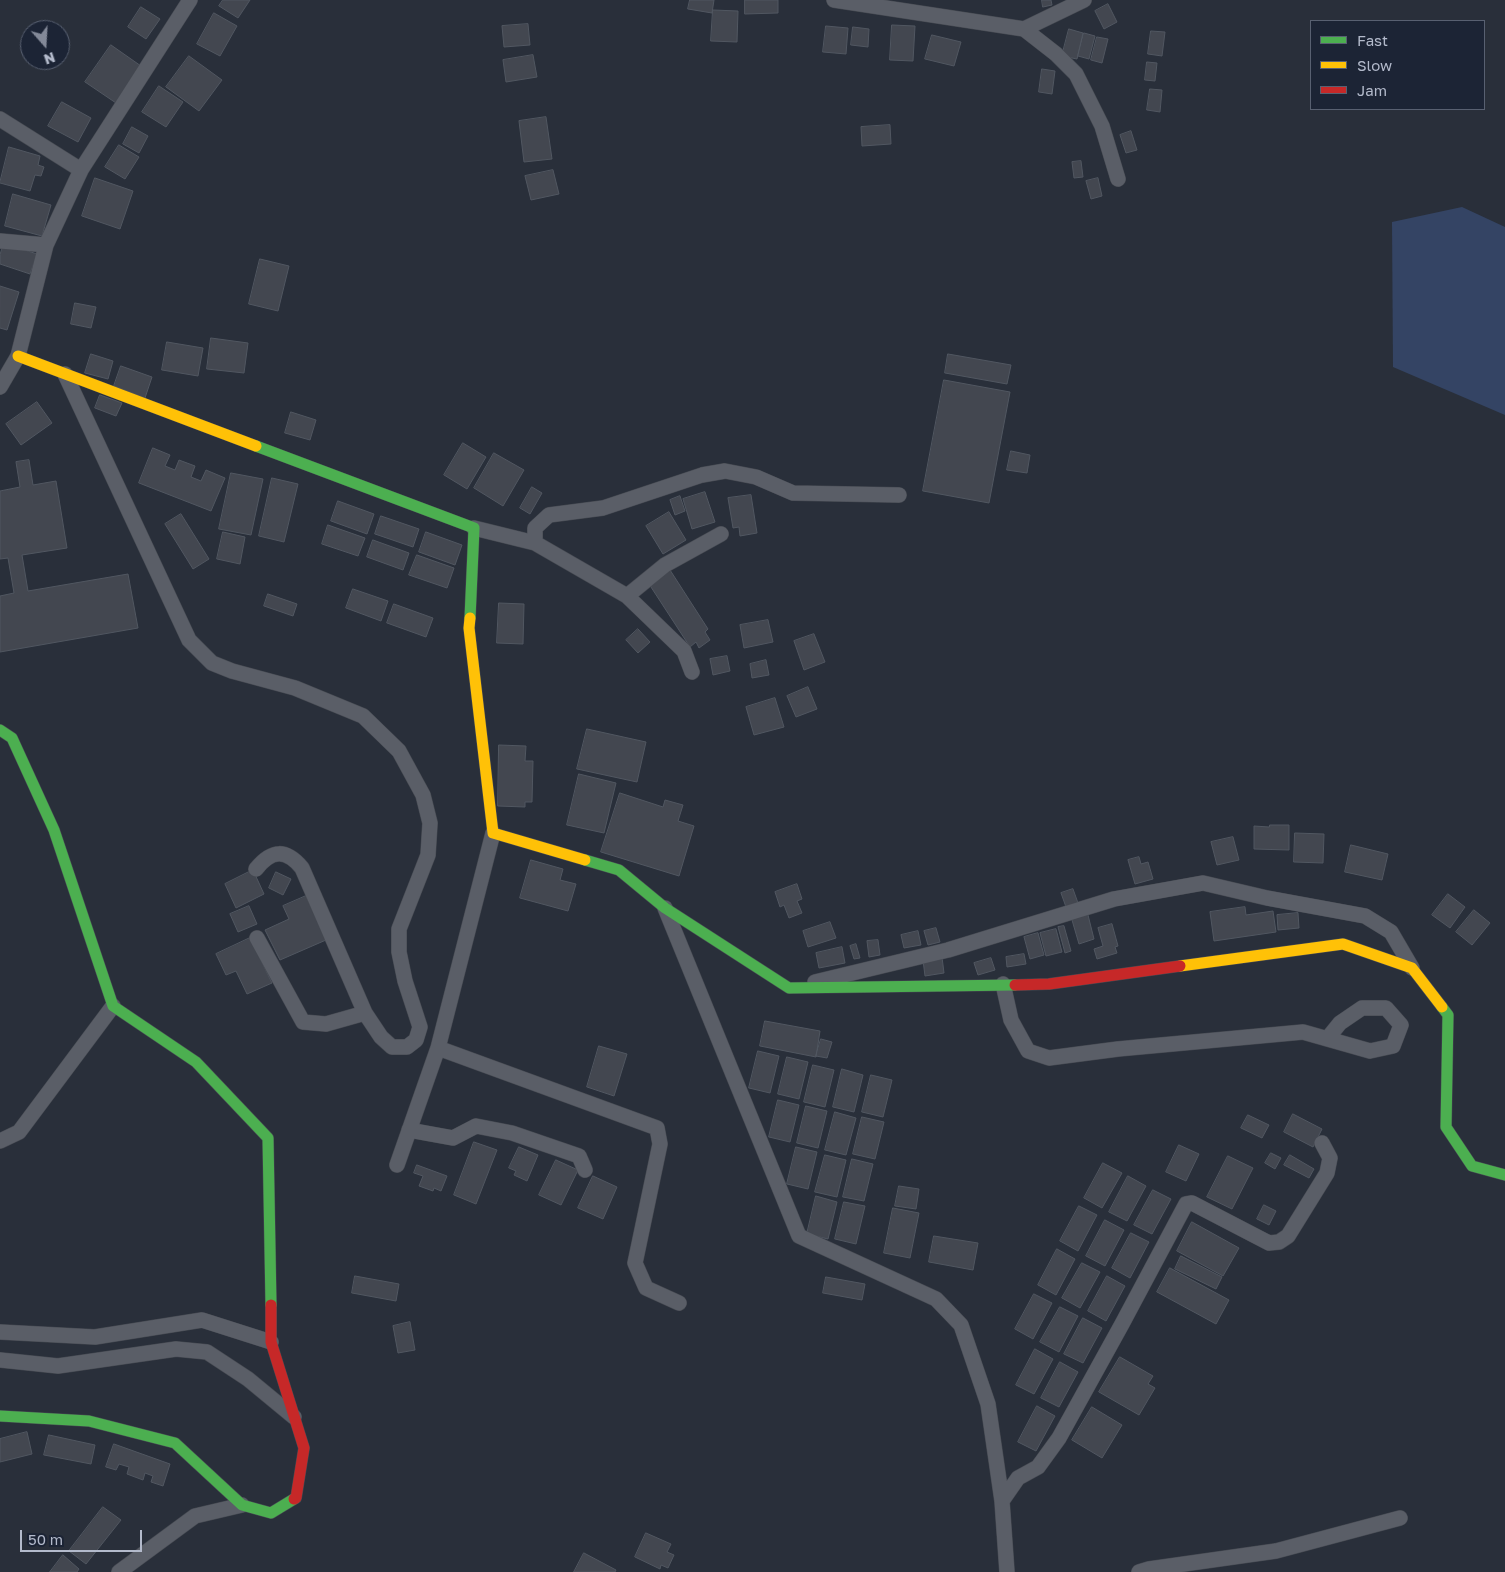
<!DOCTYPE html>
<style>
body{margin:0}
#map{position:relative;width:1505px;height:1572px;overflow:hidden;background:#292f3a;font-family:"Golos Text",sans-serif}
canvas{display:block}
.legend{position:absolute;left:1310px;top:20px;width:175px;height:90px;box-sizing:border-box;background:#1c2435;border:1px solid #586071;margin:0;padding:6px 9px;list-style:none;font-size:15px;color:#b3bacb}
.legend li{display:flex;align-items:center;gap:10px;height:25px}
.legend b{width:25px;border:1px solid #586071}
.north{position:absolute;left:20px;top:20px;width:50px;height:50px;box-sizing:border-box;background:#1c2435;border:1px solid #586071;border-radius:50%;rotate:161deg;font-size:14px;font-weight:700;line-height:20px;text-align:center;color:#b3bacb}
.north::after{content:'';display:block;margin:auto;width:18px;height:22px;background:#838998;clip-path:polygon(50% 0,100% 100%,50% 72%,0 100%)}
.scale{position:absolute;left:20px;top:1530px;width:122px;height:22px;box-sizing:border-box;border:2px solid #b3bacb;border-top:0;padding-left:6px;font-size:15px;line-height:18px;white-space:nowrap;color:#b3bacb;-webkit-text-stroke:4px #1c2435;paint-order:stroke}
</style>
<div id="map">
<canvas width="1505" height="1572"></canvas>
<ul class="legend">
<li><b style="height:6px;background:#4caf50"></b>Fast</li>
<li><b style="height:6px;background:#ffc107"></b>Slow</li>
<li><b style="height:6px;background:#c62828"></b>Jam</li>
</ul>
<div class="north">N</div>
<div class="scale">50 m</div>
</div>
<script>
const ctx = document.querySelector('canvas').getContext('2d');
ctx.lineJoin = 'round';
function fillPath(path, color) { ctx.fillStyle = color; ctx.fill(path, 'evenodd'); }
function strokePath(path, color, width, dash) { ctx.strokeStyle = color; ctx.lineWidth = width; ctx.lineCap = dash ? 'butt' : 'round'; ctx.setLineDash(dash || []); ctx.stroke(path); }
fillPath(new Path2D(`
 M1462,207L1505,227V415L1393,367L1392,222Z`), '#344464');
const building = new Path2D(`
 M223,0H250L238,18L219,6Z
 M690,0H714L712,13L688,9Z
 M745,0H778V13L745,14Z
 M1042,0H1051L1052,5L1043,7Z
 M1108,4L1117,22L1104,29L1095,11Z
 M141,7L160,19L146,39L128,27Z
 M713,10L738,11L737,42L711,41Z
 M214,13L237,26L220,56L197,44Z
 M528,24L530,45L504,47L502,26Z
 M892,25L915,26L913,61L890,60Z
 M826,26L848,28L846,54L823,52Z
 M853,27L869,29L868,47L851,45Z
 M1069,29L1083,33L1077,59L1062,56Z
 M1151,31L1165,32L1162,56L1148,54Z
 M1084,33L1095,36L1089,59L1078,56Z
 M932,35L961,42L954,66L925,59Z
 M1097,37L1108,39L1102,63L1091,60Z
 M111,45L141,66L116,103L85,82Z
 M533,55L537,77L506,82L503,60Z
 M189,56L222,80L199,111L166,87Z
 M1147,62L1157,63L1155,81L1145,80Z
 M1042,69L1055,71L1052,94L1039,92Z
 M159,86L183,102L166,127L142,112Z
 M1150,89L1162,90L1160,112L1147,110Z
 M62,102L91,118L78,142L48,126Z
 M546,117L552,159L524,162L519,121Z
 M890,125L891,144L862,146L861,127Z
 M132,127L148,136L139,153L123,144Z
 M1131,131L1137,150L1126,153L1120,135Z
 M119,145L139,157L125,179L105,167Z
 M9,147L40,156L38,165L44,167L41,176L35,175L30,191L0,183Z
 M1081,161L1083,177L1074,178L1072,162Z
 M553,170L559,194L531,200L525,176Z
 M95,178L133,191L120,229L82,216Z
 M1098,178L1102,196L1091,199L1086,181Z
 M13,194L51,205L42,236L5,226Z
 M4,243L37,254L30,274L0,264V255Z
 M260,259L289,266L278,311L249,304Z
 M0,286L19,292L7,330L0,328Z
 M75,303L96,307L91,328L71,324Z
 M211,338L248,343L244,373L207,369Z
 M167,342L203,348L198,376L162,370Z
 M91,354L113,361L108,379L85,373Z
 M948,354L1011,365L1007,384L945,373Z
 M121,366L152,377L145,398L114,386Z
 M944,380L1010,392L989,503L923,491Z
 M100,395L122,403L116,416L95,408Z
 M37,402L52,423L21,445L6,424Z
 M291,412L316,420L310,440L285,433Z
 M463,443L486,457L467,489L444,475Z
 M153,448L170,455L165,466L175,470L179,460L195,466L191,477L201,481L206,470L225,478L211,511L139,483Z
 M1011,451L1030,455L1027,473L1007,470Z
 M494,453L524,470L503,506L474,488Z
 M29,460L33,485L56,481L67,548L22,555L28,591L128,574L138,628L0,652V596L14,593L8,558L0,559V491L20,487L16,462Z
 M231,473L263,479L251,535L219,529Z
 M272,478L298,484L284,542L259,536Z
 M532,487L542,493L530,514L520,508Z
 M705,492L715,522L692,529L683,499Z
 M751,495L757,533L740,536L739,527L733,528L728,498Z
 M680,496L685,511L675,515L670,500Z
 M338,501L374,514L367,534L331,521Z
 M669,512L686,540L663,554L646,526Z
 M181,514L209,559L193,569L165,524Z
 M381,516L419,529L413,547L375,534Z
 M328,525L365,538L358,556L322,544Z
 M223,532L245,537L240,564L217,559Z
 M426,532L462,545L455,565L419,552Z
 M373,540L409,553L403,570L367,557Z
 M417,555L454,568L447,588L409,575Z
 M670,570L708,629L705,632L710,640L699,648L696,642L690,647L649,584Z
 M353,589L388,601L381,621L346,608Z
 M268,594L297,604L293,616L264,606Z
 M499,603L524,604L523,644L497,643Z
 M394,604L433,618L426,637L387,623Z
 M768,620L773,642L744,648L740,625Z
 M638,629L650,642L638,653L626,640Z
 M814,634L825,662L804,670L794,641Z
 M727,656L730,671L713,675L710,659Z
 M766,660L769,675L752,678L750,664Z
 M808,687L817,709L796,717L787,696Z
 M775,698L784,727L754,735L746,707Z
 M587,729L646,742L637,782L577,769Z
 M499,745L526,746L525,761H533L532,802H525V807L498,806Z
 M579,774L616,783L604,833L567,825Z
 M620,793L663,807L665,800L683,805L678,821L694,826L679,876L601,852Z
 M1270,825H1289V850L1254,849V826L1269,827Z
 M1295,833L1324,834L1323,863L1294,862Z
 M1233,837L1239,860L1217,865L1211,842Z
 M1351,845L1388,854L1382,880L1345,872Z
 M1139,857L1141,864L1148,862L1153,879L1135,884L1128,860Z
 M531,860L563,869L560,880L576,884L568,911L520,898Z
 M253,870L264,894L236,908L225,884Z
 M276,872L291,879L283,895L269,888Z
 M797,884L802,899L797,901L802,913L789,918L784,905L780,907L775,892Z
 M1073,889L1078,903L1066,907L1061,893Z
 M1448,894L1465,907L1450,928L1432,915Z
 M306,896L326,940L280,960L265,930L289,919L283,906Z
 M249,906L257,924L238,932L230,914Z
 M1245,907L1246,915L1273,911L1276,932L1214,941L1210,912Z
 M1474,910L1490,923L1472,945L1456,932Z
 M1298,913L1299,928L1278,930L1277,915Z
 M1088,915L1094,939L1079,944L1072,920Z
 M830,922L836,938L808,947L803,931Z
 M1112,924L1118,946L1115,947L1117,953L1097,959L1094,949L1103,946L1098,928Z
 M1064,926L1071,951L1065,953L1058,927Z
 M936,928L940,942L928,945L924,931Z
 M1056,929L1062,952L1046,956L1040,933Z
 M918,931L921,945L904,948L901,935Z
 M1038,933L1044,955L1030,959L1024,937Z
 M250,938L272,983L247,994L236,971L226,975L216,954Z
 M878,940L880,955L869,957L867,941Z
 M856,944L860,958L854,959L850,946Z
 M842,947L845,963L819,968L816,953Z
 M1024,954L1026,964L1007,967L1006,957Z
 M942,957L944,973L925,976L923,960Z
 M991,958L995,970L978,975L974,963Z
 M765,1021L820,1031L816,1057L760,1046Z
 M821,1039L832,1042L827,1058L816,1056Z
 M599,1046L627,1054L614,1096L587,1087Z
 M758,1051L779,1056L770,1093L749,1088Z
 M787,1057L808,1062L799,1099L778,1094Z
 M813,1065L834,1070L825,1107L804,1102Z
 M842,1069L863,1075L854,1112L833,1107Z
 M871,1075L892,1080L883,1117L862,1112Z
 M778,1100L799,1105L790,1142L769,1137Z
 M806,1106L827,1111L818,1148L797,1143Z
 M835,1112L856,1118L846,1155L825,1150Z
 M1293,1114L1322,1129L1313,1147L1284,1132Z
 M1248,1115L1269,1125L1262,1138L1241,1128Z
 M862,1117L884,1122L875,1159L853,1154Z
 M474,1142L497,1150L476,1204L454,1195Z
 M1179,1145L1199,1154L1186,1181L1166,1172Z
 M519,1147L538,1155L527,1181L514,1175L516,1171L509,1168Z
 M796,1147L817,1152L808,1189L787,1184Z
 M1271,1153L1281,1158L1275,1169L1265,1163Z
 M825,1155L846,1160L837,1197L815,1192Z
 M1290,1155L1314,1169L1309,1178L1284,1165Z
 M1228,1156L1253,1168L1232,1209L1207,1197Z
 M852,1159L873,1164L864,1201L843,1197Z
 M556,1160L578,1170L561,1205L539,1195Z
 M1103,1163L1122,1173L1102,1208L1084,1198Z
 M417,1165L447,1176L441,1191L434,1188L433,1191L419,1186L423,1176L414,1173Z
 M593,1176L617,1187L603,1219L578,1208Z
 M1128,1176L1146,1186L1127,1221L1109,1212Z
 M899,1186L919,1189L916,1209L895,1206Z
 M1153,1190L1171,1199L1152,1234L1134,1225Z
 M816,1196L837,1202L828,1239L807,1234Z
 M844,1202L865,1206L856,1244L835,1239Z
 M1264,1205L1276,1211L1269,1225L1257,1219Z
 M1079,1206L1097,1215L1078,1251L1060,1241Z
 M893,1208L919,1213L910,1258L884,1253Z
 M1105,1220L1124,1230L1105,1266L1086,1256Z
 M1192,1222L1239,1248L1223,1276L1177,1251Z
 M1131,1233L1149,1242L1130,1278L1112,1268Z
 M934,1236L978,1243L973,1270L929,1262Z
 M1057,1249L1075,1259L1056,1295L1038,1285Z
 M1181,1256L1222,1277L1216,1289L1175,1269Z
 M1082,1263L1100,1272L1080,1308L1062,1298Z
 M1170,1268L1229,1300L1216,1324L1157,1292Z
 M355,1276L399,1284L396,1301L352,1293Z
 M1107,1276L1125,1286L1106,1321L1088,1311Z
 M826,1277L865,1284L862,1300L823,1293Z
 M1034,1294L1052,1303L1033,1339L1015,1329Z
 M1060,1307L1078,1316L1059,1352L1040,1342Z
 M1083,1318L1102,1328L1083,1363L1064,1354Z
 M410,1322L415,1350L398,1353L393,1326Z
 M1035,1349L1053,1359L1034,1394L1016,1385Z
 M1120,1357L1153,1376L1148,1384L1155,1388L1139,1415L1099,1392Z
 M1060,1362L1078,1372L1059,1407L1041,1398Z
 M1037,1406L1055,1416L1036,1451L1018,1442Z
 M1092,1407L1122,1425L1102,1458L1072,1440Z
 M27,1432L32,1454L0,1462V1439Z
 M49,1435L95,1445L91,1464L44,1455Z
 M114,1444L170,1464L163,1486L151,1482L153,1476L145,1473L143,1480L127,1474L129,1467L119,1464L116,1470L106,1467Z
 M103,1507L121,1520L86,1564L69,1551Z
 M646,1533L671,1544L667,1552L674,1555L668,1568L661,1565L660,1569L635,1557Z
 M584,1553L616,1570L615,1572H574Z
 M63,1555L79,1569L77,1572H50Z`);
fillPath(building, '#434750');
strokePath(building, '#515761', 1);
const street = new Path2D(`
 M834,0L1024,29L1084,0
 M1024,29L1056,54L1076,74L1102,126L1118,179
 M0,119L81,170
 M0,241L46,245
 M65,374L189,640L212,663L232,671L295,688L363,716L399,751L423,795L430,823L428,855L399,929V952L405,981L420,1027L416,1040L407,1047H392L381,1037L365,1013L302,868C286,849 272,849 256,869
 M0,387L18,356L46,245L81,170L190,0
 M474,528L535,543L627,596L684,651L692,672
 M535,543V528L549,515L603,508L702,475L725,471L756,477L793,493L899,495
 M627,596L665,565L721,534
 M665,908L799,1236L936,1299L961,1325L988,1404L1002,1501L1007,1572
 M257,938L303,1022L326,1024L365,1013
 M815,982L948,950L1114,899L1203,883L1267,898L1365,916L1391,932L1412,968
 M1003,984L1011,1020L1028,1051L1049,1058L1118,1049L1303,1032L1370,1051L1393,1046L1401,1025L1386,1008H1362L1340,1023L1327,1039
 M438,1048L657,1128L660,1144L635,1263L646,1288L679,1303
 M409,1130L453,1138L476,1126L512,1133L579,1156L585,1170
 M0,1141L19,1132L113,1006
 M397,1165L438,1048L493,833
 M0,1332L95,1337L202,1320L271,1342
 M0,1360L58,1366L176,1349L207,1352L248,1379L294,1417
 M1002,1501L1018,1478L1038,1467L1059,1438L1122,1324L1186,1204L1192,1203L1269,1243L1279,1242L1288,1236L1327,1173L1330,1158L1322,1143
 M119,1572L195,1516L242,1505
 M1139,1572L1149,1569L1276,1551L1400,1518`);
const fast = new Path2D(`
 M256,446L474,528L470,618
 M0,730L12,738L54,830L113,1006L196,1062L268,1138L271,1305
 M585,860L619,870L665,908L789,988L1015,985
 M1442,1007L1448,1015L1446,1127L1472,1166L1505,1175
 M0,1416L89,1421L175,1443L242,1505L271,1513L294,1499`);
const slow = new Path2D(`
 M18,356L256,446
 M470,618L469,628L493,833L585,860
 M1180,966L1343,944L1412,968L1442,1007`);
const jam = new Path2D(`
 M1015,985L1049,984L1180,966
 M271,1305V1342L304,1448L296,1498L294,1499`);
strokePath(street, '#464a52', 16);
strokePath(fast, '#464a52', 12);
strokePath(slow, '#464a52', 12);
strokePath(jam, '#464a52', 12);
strokePath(street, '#5a5e67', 15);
strokePath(fast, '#4caf50', 11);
strokePath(slow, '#ffc107', 11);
strokePath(jam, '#c62828', 11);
</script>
